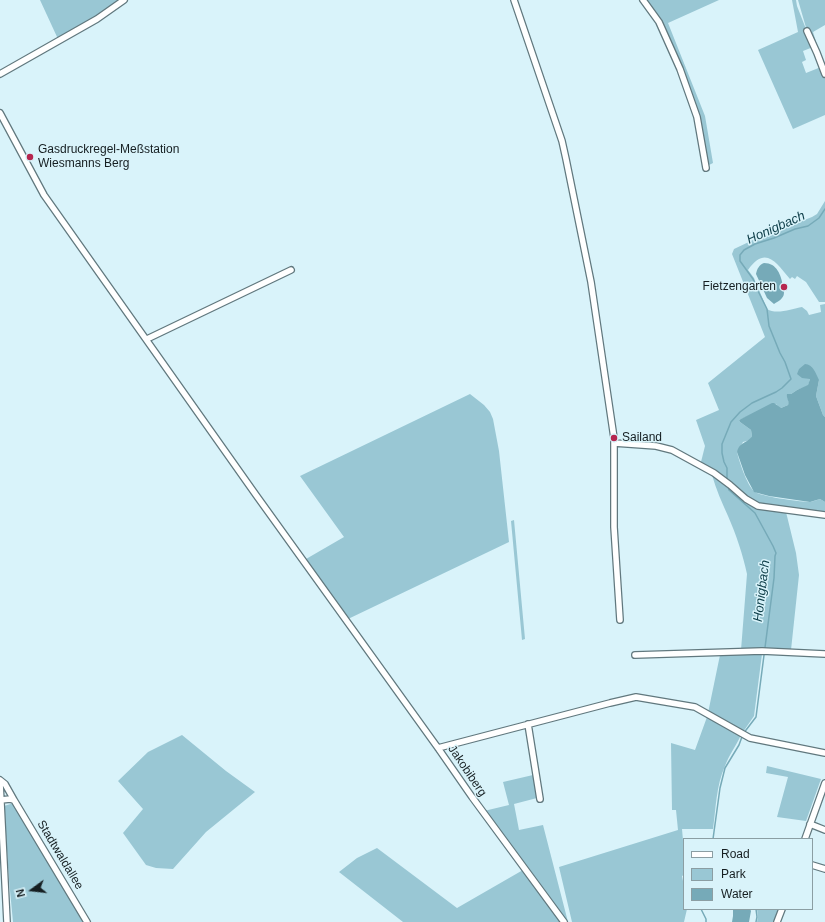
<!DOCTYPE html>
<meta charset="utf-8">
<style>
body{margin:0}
#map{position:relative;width:825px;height:922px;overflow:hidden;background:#d9f3fa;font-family:Helvetica,sans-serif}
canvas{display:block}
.legend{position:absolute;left:683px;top:838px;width:130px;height:72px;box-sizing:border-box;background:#d9f3fa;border:1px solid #8b9ea3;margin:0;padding:5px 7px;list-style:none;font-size:12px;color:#151e21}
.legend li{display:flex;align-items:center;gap:8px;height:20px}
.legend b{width:20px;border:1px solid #8b9ea3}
.north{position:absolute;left:12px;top:870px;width:40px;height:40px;-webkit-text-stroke:3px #d9f3fa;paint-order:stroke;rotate:255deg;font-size:11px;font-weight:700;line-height:16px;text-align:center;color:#151e21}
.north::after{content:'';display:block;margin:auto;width:14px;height:18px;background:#151e21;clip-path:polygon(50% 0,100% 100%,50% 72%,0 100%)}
</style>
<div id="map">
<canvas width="825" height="922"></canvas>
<ul class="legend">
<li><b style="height:5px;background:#fff"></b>Road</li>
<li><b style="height:11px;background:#99c7d4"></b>Park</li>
<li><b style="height:11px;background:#76aab8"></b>Water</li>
</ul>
<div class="north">N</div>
</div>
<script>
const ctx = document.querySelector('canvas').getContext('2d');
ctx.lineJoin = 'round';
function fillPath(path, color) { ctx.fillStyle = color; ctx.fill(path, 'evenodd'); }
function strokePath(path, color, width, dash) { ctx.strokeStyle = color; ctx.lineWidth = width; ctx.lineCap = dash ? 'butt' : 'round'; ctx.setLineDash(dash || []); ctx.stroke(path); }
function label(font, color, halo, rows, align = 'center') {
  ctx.font = font + ' Helvetica,sans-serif'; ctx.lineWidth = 3; ctx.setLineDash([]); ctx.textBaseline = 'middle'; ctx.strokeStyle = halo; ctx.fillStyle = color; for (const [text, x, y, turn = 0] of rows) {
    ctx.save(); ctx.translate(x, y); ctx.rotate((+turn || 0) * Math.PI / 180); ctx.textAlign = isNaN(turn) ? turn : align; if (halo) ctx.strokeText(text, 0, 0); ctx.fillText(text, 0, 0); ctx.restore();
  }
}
fillPath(new Path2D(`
 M40,0H122L93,19L58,39Z
 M645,0H719L668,23L705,116L713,163L707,166L682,70Z
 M792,0H796L797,6L813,47L803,51L806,60L802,62L806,73L821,67L825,76V115L793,129L758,50L798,32Z
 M798,0H825V25L813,32L819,51L817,52L807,31Z
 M825,201V302H819L806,282L797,276L795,279L792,277L790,279C776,263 766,245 748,270L754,278L767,309C776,315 792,309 802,307L807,311L809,315L821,312L820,305L825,304V417L823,415L816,396L819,380L802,378L810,379L808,386L797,390L791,394L787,395L789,403L788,405L781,408H779L776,404L739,420L740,422L751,430L752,436L750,440L743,442L737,452C739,461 747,485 754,491C760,497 798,501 808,502C812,502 816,500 820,499L825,502V513L759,505L747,498L714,470L701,462L705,446L696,420L719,410L708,383L765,337L732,254L734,249L753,240L812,217L817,214Z
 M470,394L484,405L490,412L493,419L499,451L509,542L348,619L306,559L344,537L300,476Z
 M712,475L746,502L786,512L796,553L799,575L791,650H741L747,574C743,555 736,534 728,516C722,503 716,489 712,475Z
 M514,520L525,639L522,640L511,521Z
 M762,654L754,716L743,732L708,713L720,655Z
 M707,717L741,735C736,746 729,755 725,766C716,786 716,808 713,829H682L684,852V875L682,876L684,886V909H687L684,922H572L559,867L678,830L676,810H672L671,743L695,750Z
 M182,735L226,771L255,792L206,832L173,869L156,868L146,865L123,833L143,809L118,781L148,752Z
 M767,766L821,779L806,821L777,817L788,777L766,773Z
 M533,775L537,798L514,804L519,830L543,825L568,922L504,838L484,811L509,805L503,782Z
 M14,803L84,922H13L9,880L4,806Z
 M377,848L457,908L523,870L563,922H403L339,872L357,858Z
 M757,909H778L774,922H757L758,917Z`), '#99c7d4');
fillPath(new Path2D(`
 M764,263C777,263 781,275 783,286C784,290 785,295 782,298C780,301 776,302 774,304L767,298L756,274C757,269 759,265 764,263Z
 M805,364C813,364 816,374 819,380L816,396L823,415L825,417V502L820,499L810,502L769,496L754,492L745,475L737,452C740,441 747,444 752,436L751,430L740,422L739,420L772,403H774L781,408L788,405C790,402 786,398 787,394H791L797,390L808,385L810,379L802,378L797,374L799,369Z
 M733,909H750L751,911L749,922H732L733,916Z`), '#76aab8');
strokePath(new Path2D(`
 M727,480V468L724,462L722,453V444L731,422L740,412L752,403L765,397L776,392L782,388L791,379L785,362L780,353L769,326L767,309L758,291L753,279L740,261V255L744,250L755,244L774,238L795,229L808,226L819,218L825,209
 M713,839L720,788L725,768L739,745L743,734L756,717L774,578L775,556L776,553L773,546L755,513L729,490L728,486
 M701,909L706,919V922
 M756,909L757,917L756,922`), '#76aab8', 1.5);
const minor = new Path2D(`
 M514,0L562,141L566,159L591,282L614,438V527L620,620
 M643,0L659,22L680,69L697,117L706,168
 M807,31L817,53L825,74
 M0,74L97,19L124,0
 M0,113L44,195L256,495L438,748L472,797L564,922
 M147,339L291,270
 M614,443L656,446L672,450L714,473L730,485L746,499L758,506L825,515
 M635,655L762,651L825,654
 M528,724L540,799
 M438,748L610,703L636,697L695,707L750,738L825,753
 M0,780L5,784L14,800
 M0,783L7,922
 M1,800L10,799L14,800L87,922
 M810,824L825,830
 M805,839L825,783
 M812,865L825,869
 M777,922L782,909`);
strokePath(minor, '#61787e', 8);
strokePath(minor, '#fff', 5.5);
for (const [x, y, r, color] of [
 [30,157,4,"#b6264f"],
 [784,287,4,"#b6264f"],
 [614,438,4,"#b6264f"]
]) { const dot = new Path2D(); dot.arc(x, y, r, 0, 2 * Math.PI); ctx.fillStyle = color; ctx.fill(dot); strokePath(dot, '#d9f3fa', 1.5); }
label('12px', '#151e21', '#d9f3fa', [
 ["Gasdruckregel-Meßstation",38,150],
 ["Wiesmanns Berg",38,164],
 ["Fietzengarten",776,287,"right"],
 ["Sailand",622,438]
], 'left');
label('12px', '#151e21', '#d9f3fa', [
 ["Jakobiberg",467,771,56],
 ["Stadtwaldallee",60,855,59]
]);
label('italic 13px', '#0d3d48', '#d9f3fa', [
 ["Honigbach",776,228,-24],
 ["Honigbach",762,591,-83]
]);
</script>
